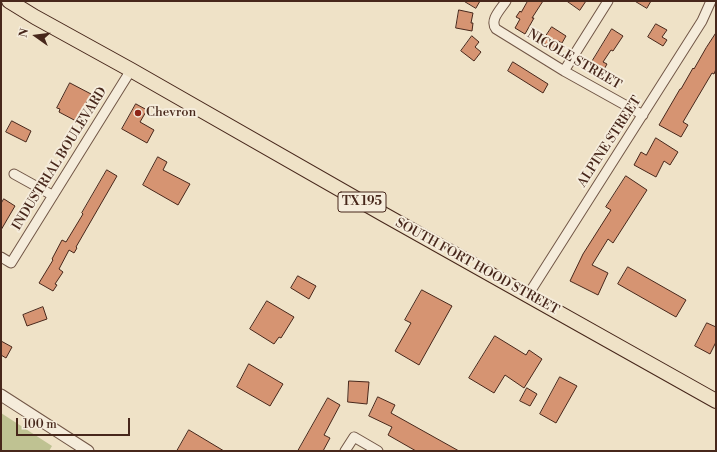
<!DOCTYPE html>
<style>
body{margin:0}
#map{position:relative;width:717px;height:452px;overflow:hidden;background:#efe2c7;font-family:"Libre Bodoni",serif}
canvas{display:block}
.frame{position:absolute;inset:0;border:2px solid #47271b;pointer-events:none}
.north{position:absolute;left:16px;top:16px;width:40px;height:40px;-webkit-text-stroke:3px #f5ecdb;paint-order:stroke;rotate:284deg;font-size:11px;font-weight:700;line-height:16px;text-align:center;color:#47271b}
.north::after{content:'';display:block;margin:auto;width:14px;height:18px;background:#47271b;clip-path:polygon(50% 0,100% 100%,50% 72%,0 100%)}
.scale{position:absolute;left:16px;top:418px;width:114px;height:18px;box-sizing:border-box;border:2px solid #47271b;border-top:0;padding-left:5px;font-size:12px;line-height:14px;white-space:nowrap;color:#47271b;-webkit-text-stroke:3px #f5ecdb;paint-order:stroke}
</style>
<div id="map">
<canvas width="717" height="452"></canvas>
<div class="frame"></div>
<div class="north">N</div>
<div class="scale">100 m</div>
</div>
<script>
const ctx = document.querySelector('canvas').getContext('2d');
ctx.lineJoin = 'round';
function fillPath(path, color) { ctx.fillStyle = color; ctx.fill(path, 'evenodd'); }
function strokePath(path, color, width, dash) { ctx.strokeStyle = color; ctx.lineWidth = width; ctx.lineCap = dash ? 'butt' : 'round'; ctx.setLineDash(dash || []); ctx.stroke(path); }
function label(font, color, halo, rows, align = 'center') {
  ctx.font = font + ' "Libre Bodoni",serif'; ctx.lineWidth = 4; ctx.setLineDash([]); ctx.textBaseline = 'middle'; ctx.strokeStyle = halo; ctx.fillStyle = color; for (const [text, x, y, turn = 0] of rows) {
    ctx.save(); ctx.translate(x, y); ctx.rotate((+turn || 0) * Math.PI / 180); ctx.textAlign = isNaN(turn) ? turn : align; if (halo) ctx.strokeText(text, 0, 0); ctx.fillText(text, 0, 0); ctx.restore();
  }
}
fillPath(new Path2D(`
 M1,413L52,446L49,451H1Z`), '#bfc292');
const building = new Path2D(`
 M464,1H480L476,8Z
 M528,1H543L532,18H534L525,34L515,28L520,19L516,17L520,11L521,12Z
 M567,1H586L580,10Z
 M635,1H651L647,8Z
 M459,10L473,13L471,23H473L472,31L456,28Z
 M656,24L667,30L662,37L667,40L663,46L648,37Z
 M552,27L566,36L562,43L558,41L553,49L542,42Z
 M612,29L623,36L613,51L611,50L603,62L607,64L602,73L590,65Z
 M716,33V69L714,74L712,73L683,122L688,125L681,137L659,125L680,89H681L693,68L694,69L706,48Z
 M472,36L479,42L475,47L481,52L474,61L461,51Z
 M513,62L548,84L543,93L508,71Z
 M70,83L91,94L76,121L59,112L60,109L57,108Z
 M136,104L147,110L140,122L154,130L147,143L122,129Z
 M12,121L31,131L26,142L6,132Z
 M656,138L678,152L670,165L664,161L656,177L634,165L641,152L646,155Z
 M158,157L167,162L163,170L190,184L178,205L143,185Z
 M107,170L117,176L76,247L77,248L74,253L69,250L59,269L63,272L55,284L57,285L53,291L39,283L53,260L52,259L62,240L66,242L83,214L82,213Z
 M626,176L647,190L613,243L608,239L592,265L608,273L598,295L570,281L583,254L611,210L606,207Z
 M4,199L15,206L1,230V204Z
 M628,267L686,300L676,317L618,284Z
 M298,276L316,286L309,299L291,288Z
 M422,290L452,306L419,365L395,351L411,323L405,320Z
 M267,301L294,317L281,338L279,337L274,344L250,329Z
 M43,307L47,319L27,326L23,315Z
 M707,323L716,327V342L710,354L695,346Z
 M495,336L526,355L529,350L542,359L524,388L505,375L494,393L469,378Z
 M1,341L12,347L6,358L1,355Z
 M249,364L283,384L270,406L237,387Z
 M560,377L577,386L556,423L540,414Z
 M349,381L369,382L367,404L348,402Z
 M527,388L537,394L530,406L520,401Z
 M378,397L395,405L391,413L459,451H416L388,435L392,427L369,416Z
 M328,398L340,405L324,435L330,438L323,451H298Z
 M189,430L224,451H177Z`);
fillPath(building, '#d69472');
strokePath(building, '#47271b', 1);
const minor = new Path2D(`
 M506,1C501,9 489,20 496,29L564,71L643,115
 M564,71L608,1
 M14,174L52,195
 M1,257L11,263L131,70
 M528,295L702,21L711,1
 M345,451L354,437L378,451`);
const tertiary = new Path2D(`
 M1,395L88,451`);
const trunk = new Path2D(`
 M9,1L35,17L131,70L383,214L716,401`);
strokePath(minor, '#715646', 11);
strokePath(tertiary, '#715646', 13);
strokePath(trunk, '#47271b', 16);
strokePath(minor, '#f5ecdb', 9);
strokePath(tertiary, '#f5ecdb', 11);
strokePath(trunk, '#efe2c7', 14);
for (const [x, y, r, color] of [
 [138,113,4,"#8f2418"]
]) { const dot = new Path2D(); dot.arc(x, y, r, 0, 2 * Math.PI); ctx.fillStyle = color; ctx.fill(dot); strokePath(dot, '#f5ecdb', 1.5); }
for (const [x, y, w] of [
 [362,202,48]
]) { const box = new Path2D(); box.roundRect(x - w / 2, y - 10, w, 20, 3); ctx.fillStyle = '#f5ecdb'; ctx.fill(box); strokePath(box, '#47271b', 1); }
label('bold 12px', '#47271b', null, [
 ["TX 195",362,202]
]);
label('13px', '#47271b', '#f5ecdb', [
 ["NICOLE STREET",574,60,30],
 ["ALPINE STREET",610,142,-57],
 ["INDUSTRIAL BOULEVARD",60,159,-58],
 ["SOUTH FORT HOOD STREET",477,267,29]
]);
label('13px', '#47271b', '#f5ecdb', [
 ["Chevron",146,113]
], 'left');
</script>
